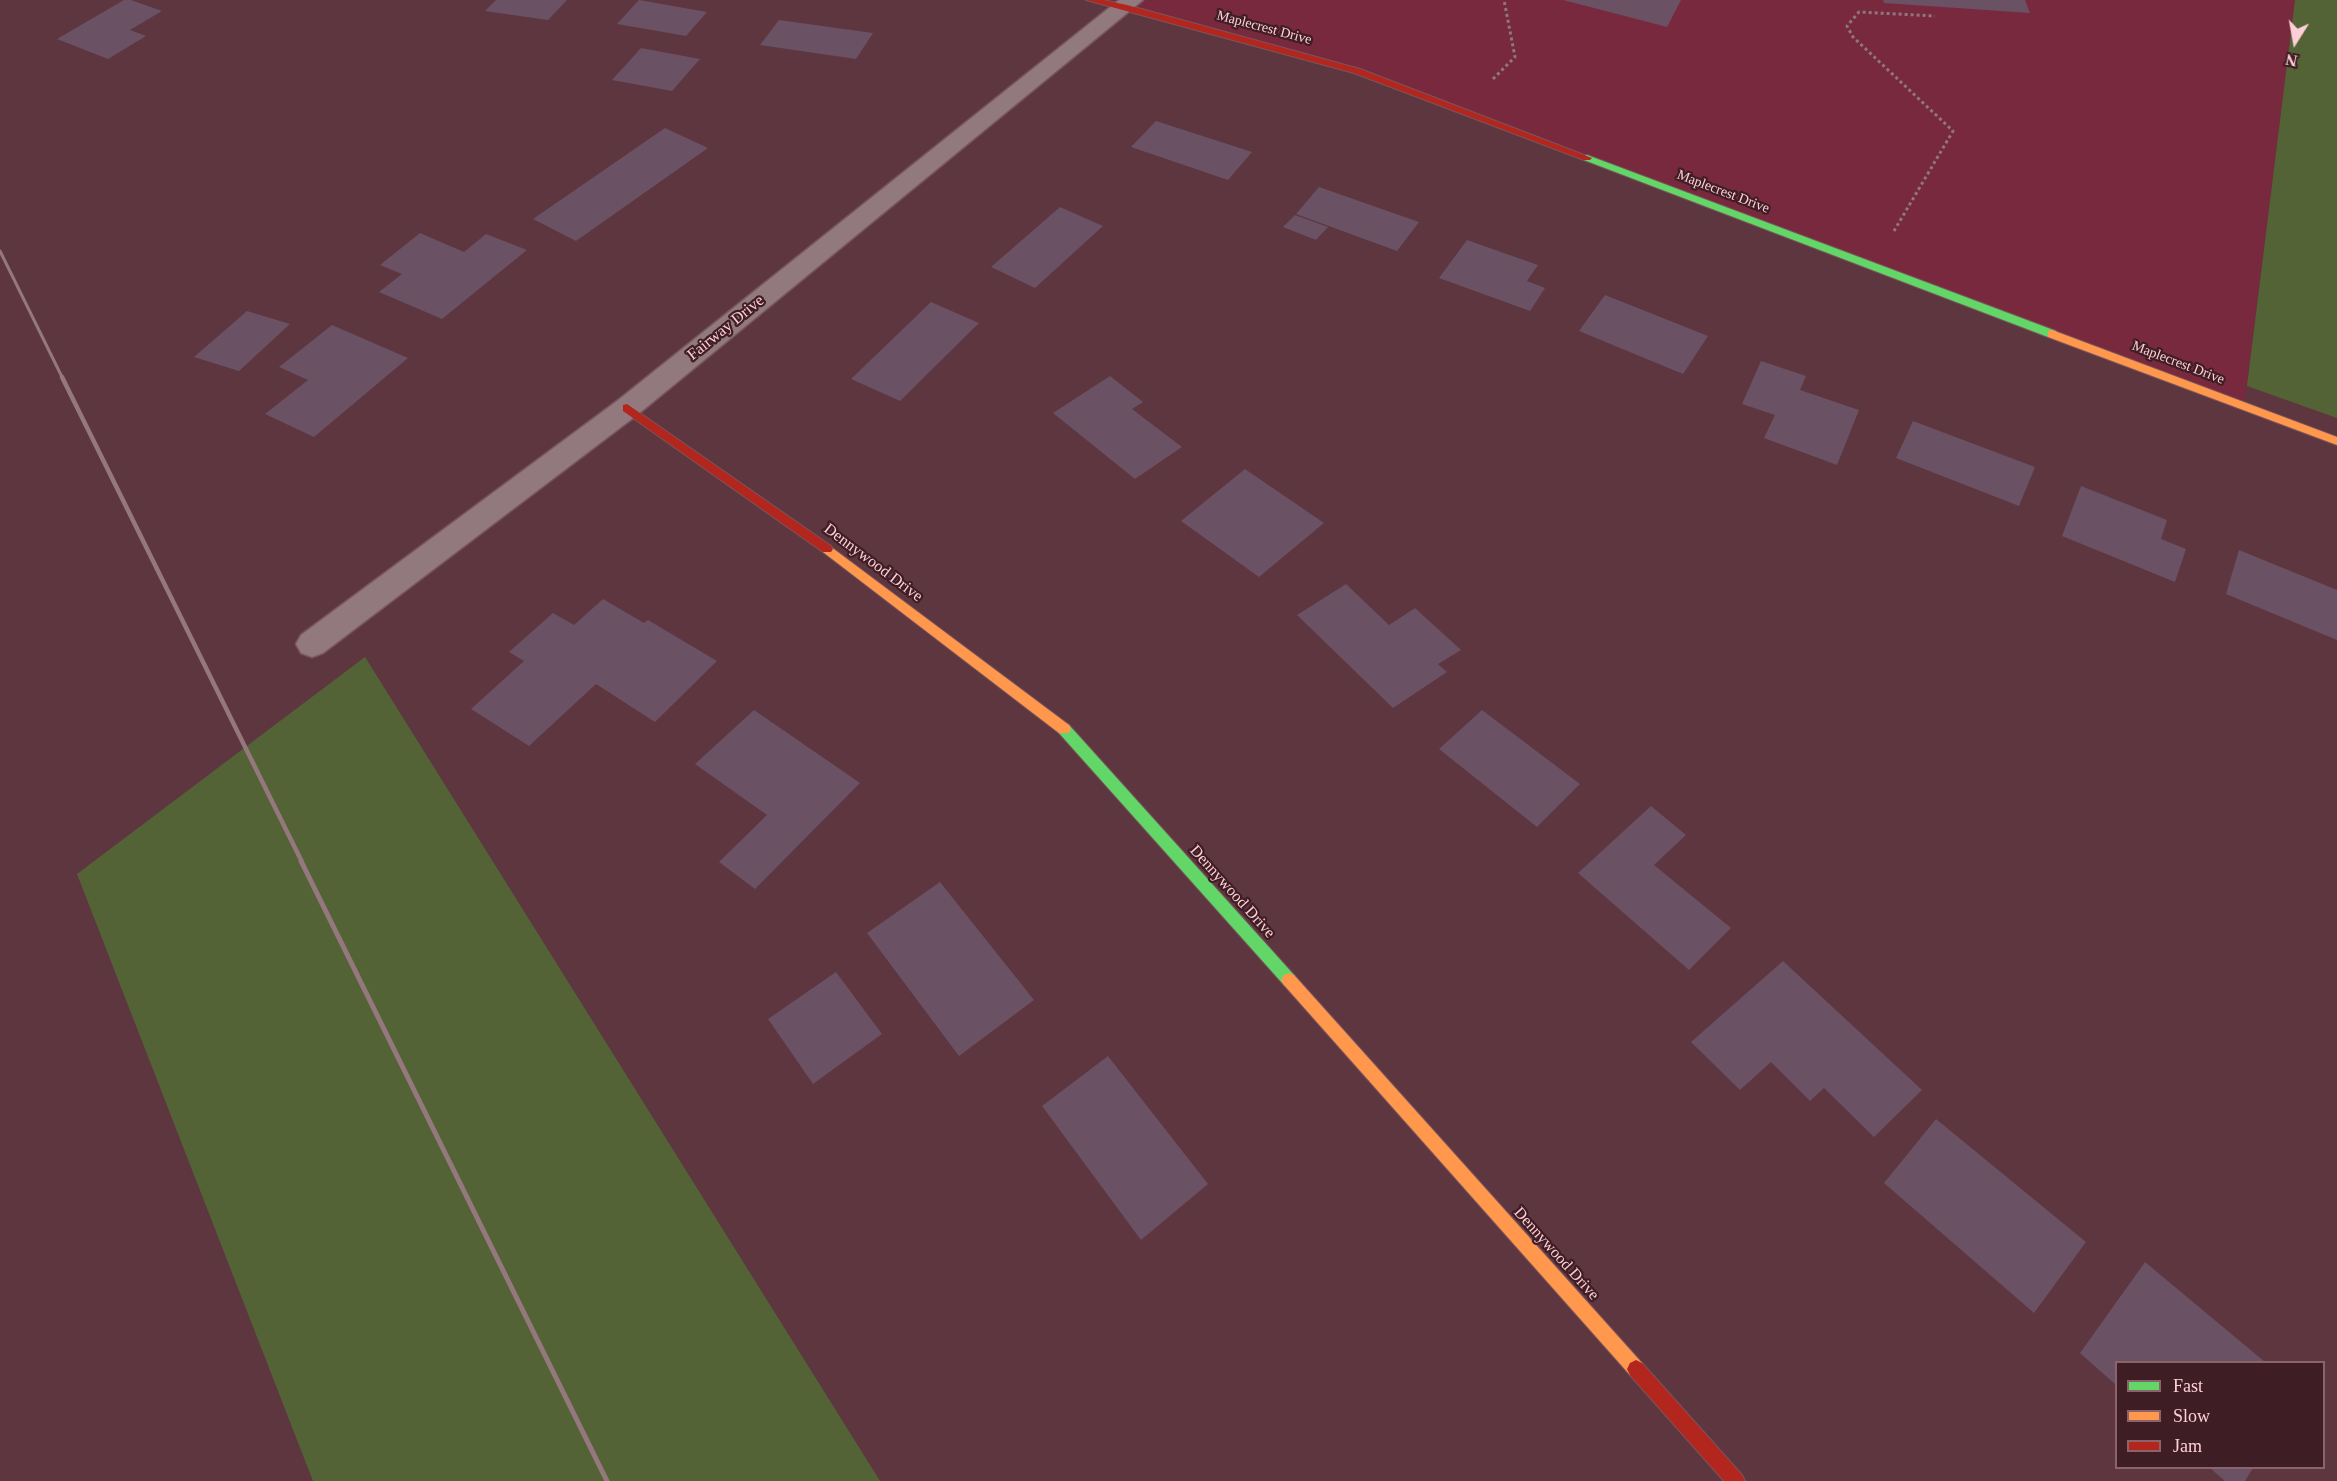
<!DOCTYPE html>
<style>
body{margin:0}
#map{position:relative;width:2337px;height:1481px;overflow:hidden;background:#5e3640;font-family:Georgia,serif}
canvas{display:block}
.legend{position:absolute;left:2115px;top:1361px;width:210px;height:108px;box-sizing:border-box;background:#3f1d24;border:2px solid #8b646b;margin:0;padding:8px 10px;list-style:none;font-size:18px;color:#fecfd6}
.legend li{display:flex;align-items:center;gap:12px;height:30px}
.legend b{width:30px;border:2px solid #8b646b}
.north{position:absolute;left:2265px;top:12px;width:60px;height:60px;-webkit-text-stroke:4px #3f1d24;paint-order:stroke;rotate:191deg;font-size:16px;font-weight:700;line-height:24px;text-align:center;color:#fecfd6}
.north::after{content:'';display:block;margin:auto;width:21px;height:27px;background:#fecfd6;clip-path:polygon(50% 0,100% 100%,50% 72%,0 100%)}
</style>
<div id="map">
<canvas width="2337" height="1481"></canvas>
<ul class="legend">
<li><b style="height:8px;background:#63d668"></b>Fast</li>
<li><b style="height:8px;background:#ff974d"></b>Slow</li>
<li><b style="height:8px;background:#b3261e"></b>Jam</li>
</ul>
<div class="north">N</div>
</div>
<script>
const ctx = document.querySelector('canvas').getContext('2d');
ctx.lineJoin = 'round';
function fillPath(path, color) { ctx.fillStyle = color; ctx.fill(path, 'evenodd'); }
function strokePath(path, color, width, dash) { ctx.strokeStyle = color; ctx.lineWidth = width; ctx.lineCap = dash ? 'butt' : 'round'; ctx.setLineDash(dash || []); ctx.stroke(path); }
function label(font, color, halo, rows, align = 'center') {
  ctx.font = font + ' Georgia,serif'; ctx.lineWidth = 4.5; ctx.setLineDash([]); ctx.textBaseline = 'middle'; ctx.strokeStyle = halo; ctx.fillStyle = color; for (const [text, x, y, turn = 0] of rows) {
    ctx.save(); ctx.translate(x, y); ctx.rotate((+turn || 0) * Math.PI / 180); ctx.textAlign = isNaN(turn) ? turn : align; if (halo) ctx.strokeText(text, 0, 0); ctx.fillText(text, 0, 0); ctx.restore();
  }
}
fillPath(new Path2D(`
 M1132,0H2295L2244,406L1357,71L1124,7Z`), '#78293e');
fillPath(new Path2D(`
 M2295,0H2337V418L2247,386Z
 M365,657L880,1481H313L77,874Z`), '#546336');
fillPath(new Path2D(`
 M124,0H131L162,11L130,30L146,36L108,59L57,39Z
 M496,0H567L548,20L485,11Z
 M639,0L707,12L686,36L617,24Z
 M1563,0H1681L1667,27Z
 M1883,0H2025L2030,13L1884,3Z
 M779,20L873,33L856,59L760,45Z
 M641,48L700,59L672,91L612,80Z
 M1156,121L1252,152L1228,180L1131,147Z
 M665,128L708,148L576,241L533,219Z
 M1319,187L1419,222L1397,251L1296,214Z
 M1060,207L1103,226L1035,288L991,267Z
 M1295,215L1328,227L1316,240L1283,227Z
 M420,233L464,252L486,234L527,250L442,319L379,292L402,274L380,265Z
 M1467,240L1538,265L1527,281L1545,288L1530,311L1439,278Z
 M1605,295L1708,336L1683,374L1579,331Z
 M931,302L979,323L900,401L851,379Z
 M247,311L290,324L239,371L194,357Z
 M332,325L408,358L314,437L265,414L308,380L279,367Z
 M1761,361L1806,376L1800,390L1859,410L1837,465L1764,438L1775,415L1742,404Z
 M1110,376L1143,402L1132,409L1182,447L1135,479L1053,413Z
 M1913,421L2035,467L2019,506L1896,458Z
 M1245,469L1324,523L1259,577L1181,521Z
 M2081,486L2167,520L2161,539L2186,549L2175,582L2062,536Z
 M2239,550L2337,590V640L2226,594Z
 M1346,584L1389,625L1415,608L1461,650L1438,664L1447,672L1393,708L1297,615Z
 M603,599L644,623L648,620L717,661L655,722L596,684L529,746L471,709L524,661L509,652L553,613L574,625Z
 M754,710L860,783L755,889L719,862L767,815L695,764Z
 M1482,710L1580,784L1537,827L1439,749Z
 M1651,806L1686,835L1654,865L1731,928L1689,970L1578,873Z
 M940,882L1034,1000L959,1056L867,933Z
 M1783,961L1922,1090L1874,1137L1824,1088L1810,1101L1771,1062L1740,1090L1691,1042Z
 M836,972L882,1034L813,1084L768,1019Z
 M1108,1056L1208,1184L1141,1240L1042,1106Z
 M1936,1119L2086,1242L2034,1313L1884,1183Z
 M2145,1262L2265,1362H2116V1385L2080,1353Z
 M2210,1468H2253L2245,1481H2225Z`), '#6a5163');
const street = new Path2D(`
 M1119,0H1143L637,415L323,653L312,657L301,653L296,644L301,635L617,401Z`);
const fast = new Path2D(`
 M1587,155L2056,331L2057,334L2056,337H2048L1584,160V156Z
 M1064,723L1069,725L1294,975L1297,980L1294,985L1289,987L1284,985L1059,733L1057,729L1059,725Z`);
const slow = new Path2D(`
 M2052,330L2337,437V445L2048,337V331Z
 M827,544L1069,725L1071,729L1069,733H1059L823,552L821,549Z
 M1289,973L1294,975L1642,1363L1645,1369L1642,1375L1636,1378L1630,1375L1284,985L1281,980L1284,975Z`);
const jam = new Path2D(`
 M1086,0H1103L1127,5L1360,69L1592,158L1590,160H1584L1354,73Z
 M627,404L831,546L833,549L831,552H823L623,411V405Z
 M1636,1360L1642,1363L1742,1475L1745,1481H1724L1630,1375L1627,1369L1630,1363Z`);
strokePath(street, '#78555d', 3);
strokePath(fast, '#78555d', 2);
strokePath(slow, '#78555d', 2);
strokePath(jam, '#78555d', 2);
strokePath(new Path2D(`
 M1493,79L1515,57L1504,0
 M1894,231L1953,131L1853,37L1847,26L1859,12L1935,16`), '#8f777c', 3, [3, 3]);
fillPath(street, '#91797e');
fillPath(fast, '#63d668');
fillPath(slow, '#ff974d');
fillPath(jam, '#b3261e');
strokePath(new Path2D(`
 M0,251L63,379`), '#94787e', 3);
strokePath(new Path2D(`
 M62,377L302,862`), '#94787e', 4.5);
strokePath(new Path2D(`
 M301,861L607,1481`), '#94787e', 5);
label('14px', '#fecfd6', '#3f1d24', [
 ["Maplecrest Drive",1264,28,15],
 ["Maplecrest Drive",1723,192,21],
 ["Maplecrest Drive",2178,363,21]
]);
label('16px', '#fecfd6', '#3f1d24', [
 ["Fairway Drive",726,328,-39],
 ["Dennywood Drive",873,563,37],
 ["Dennywood Drive",1232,892,48],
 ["Dennywood Drive",1556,1254,48]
]);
</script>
